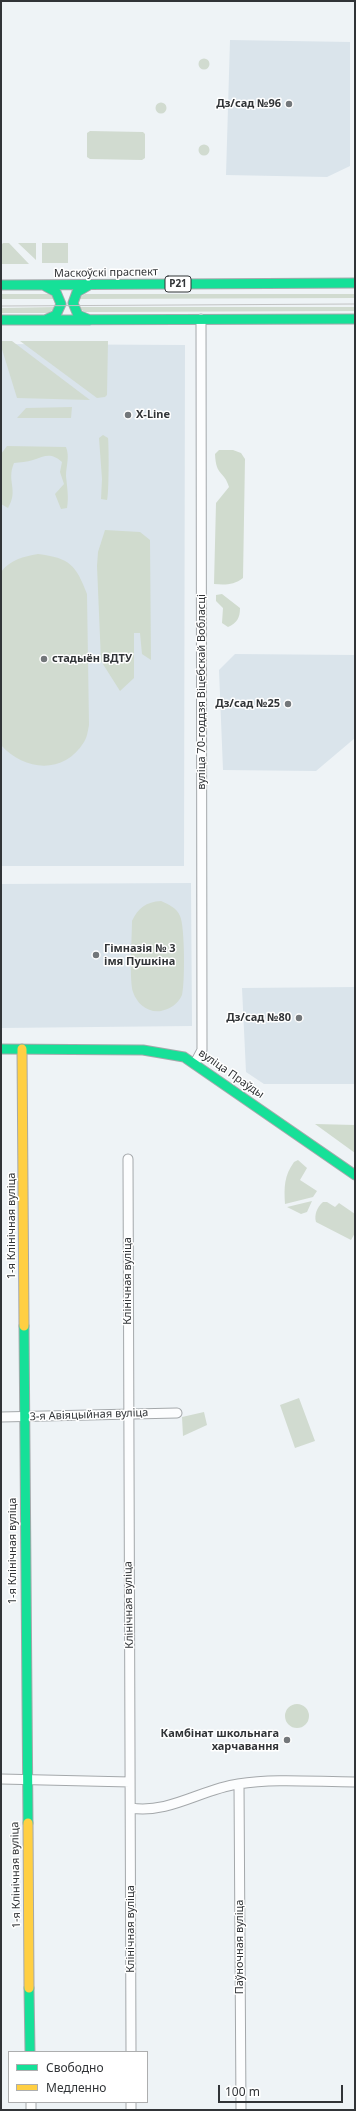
<!DOCTYPE html>
<meta charset="utf-8">
<style>
body{margin:0}
#map{position:relative;width:356px;height:2111px;overflow:hidden;background:#eef3f6;font-family:"Noto Sans",sans-serif}
canvas{display:block}
.frame{position:absolute;inset:0;border:2px solid #313437;pointer-events:none}
.legend{position:absolute;left:8px;top:2051px;width:140px;height:52px;box-sizing:border-box;background:#fff;border:1px solid #adaeaf;margin:0;padding:5px 7px;list-style:none;font-size:12px;color:#313437}
.legend li{display:flex;align-items:center;gap:8px;height:20px}
.legend b{width:20px;border:1px solid #adaeaf}
.scale{position:absolute;left:218px;top:2085px;width:125px;height:18px;box-sizing:border-box;border:2px solid #313437;border-top:0;padding-left:5px;font-size:12px;line-height:14px;white-space:nowrap;color:#313437;-webkit-text-stroke:3px #fff;paint-order:stroke}
</style>
<div id="map">
<canvas width="356" height="2111"></canvas>
<div class="frame"></div>
<ul class="legend">
<li><b style="height:5px;background:#16e098"></b>Свободно</li>
<li><b style="height:5px;background:#ffcf43"></b>Медленно</li>
</ul>
<div class="scale">100 m</div>
</div>
<script>
const ctx = document.querySelector('canvas').getContext('2d');
ctx.lineJoin = 'round';
function fillPath(path, color) { ctx.fillStyle = color; ctx.fill(path, 'evenodd'); }
function strokePath(path, color, width, dash) { ctx.strokeStyle = color; ctx.lineWidth = width; ctx.lineCap = dash ? 'butt' : 'round'; ctx.setLineDash(dash || []); ctx.stroke(path); }
function label(font, color, halo, rows, align = 'center') {
  ctx.font = font + ' "Noto Sans",sans-serif'; ctx.lineWidth = 3; ctx.setLineDash([]); ctx.textBaseline = 'middle'; ctx.strokeStyle = halo; ctx.fillStyle = color; for (const [text, x, y, turn = 0] of rows) {
    ctx.save(); ctx.translate(x, y); ctx.rotate((+turn || 0) * Math.PI / 180); ctx.textAlign = isNaN(turn) ? turn : align; if (halo) ctx.strokeText(text, 0, 0); ctx.fillText(text, 0, 0); ctx.restore();
  }
}
fillPath(new Path2D(`
 M230,40L350,42V166L327,177L226,175Z
 M1,344L185,345L184,866H1Z
 M235,654L355,655V738L316,771L223,770L219,670Z
 M191,883L192,1026L1,1028V884Z
 M355,987V1084H264L246,1072L242,988Z`), '#dae4eb');
fillPath(new Path2D(`
 M198.5 64a5.5 5.5 0 1 1 11 0a5.5 5.5 0 1 1-11 0Z
 M155.5 108a5.5 5.5 0 1 1 11 0a5.5 5.5 0 1 1-11 0Z
 M90,131L143,132L145,134V158L142,160L90,159L87,157V133Z
 M198.5 150a5.5 5.5 0 1 1 11 0a5.5 5.5 0 1 1-11 0Z
 M3,243H9L29,264H1V245Z
 M18,243H36V260Z
 M42,243H68V263H42Z
 M1,294H49L56,299H1Z
 M85,294H355V298L77,299Z
 M57,307L48,313H1V308Z
 M77,307H355V311L85,312Z
 M2,341H12L90,400L17,398L1,346Z
 M20,341H108L107,395L105,397L97,398Z
 M72,407L71,418H17L26,408Z
 M38,554C70,558 76,565 87,594L89,725C88,730 87,738 84,742C64,775 24,771 1,745V572C11,559 23,557 38,554Z
 M161,901C168,904 177,908 180,916C185,926 185,984 182,995C178,1004 170,1009 161,1011C148,1013 137,1004 133,992C129,980 132,936 132,921C138,908 146,902 161,901Z
 M298,1160L307,1168L300,1180L317,1191L313,1197L285,1204C284,1187 284,1176 294,1162Z
 M312,1201L307,1212L301,1214L287,1207Z
 M323,1202H327L335,1207L339,1203L355,1214V1233L351,1240L316,1222C314,1215 317,1207 323,1202Z
 M299,1398L315,1441L295,1448L280,1405Z
 M204,1412L207,1425L183,1436L182,1417Z`), '#d1dbd0');
fillPath(new Path2D(`
 M103,435L108,438C109,445 109,496 107,500L101,499L102,479L99,438Z
 M7,446L66,447C70,457 66,466 66,476C67,487 69,497 67,508L61,509L55,494L64,484L60,472L62,462C51,452 45,456 33,460C27,462 20,462 14,463C6,482 19,489 8,508L1,504V454Z
 M219,450H233L241,453L245,459L243,578C234,585 225,585 214,584L216,503L229,487C224,470 216,477 215,454Z
 M105,530L140,532L150,540L151,660L142,654L140,633H134V678L120,691L101,661L97,566L98,552Z
 M222,594L240,608C240,618 237,623 228,627L222,623L223,608L216,601V595Z
 M315,1124L355,1125V1153Z
 M285 1716a12 12 0 1 1 24 0a12 12 0 1 1-24 0Z`), '#d0dbce');
const street = new Path2D(`
 M195,1063L202,1050L201,319
 M128,1159L131,2052
 M1,1417L177,1413
 M1,1779L130,1782
 M239,1784L241,2110
 M131,1808C169,1814 202,1789 238,1784C276,1778 317,1782 355,1782
 M31,2102V2110
 M131,2110V2102`);
const fast = new Path2D(`
 M1,285L355,283
 M89,285L77,292L73,303L78,315L90,320
 M45,286L56,292L61,304L56,315L45,320
 M1,320L355,319
 M1,1049L143,1050L184,1057L355,1175
 M24,1326L28,1823
 M29,1988L30,2052`);
const slow = new Path2D(`
 M22,1049L24,1326
 M28,1823L29,1988`);
strokePath(street, '#a4a8ab', 11);
strokePath(fast, '#a4a8ab', 11);
strokePath(slow, '#a4a8ab', 11);
strokePath(street, '#fcfdfe', 9);
strokePath(fast, '#16e098', 9);
strokePath(slow, '#ffcf43', 9);
strokePath(new Path2D(`
 M1,306L355,304`), '#c1c2c3', 1);
for (const [x, y, r, color] of [
 [289,104,4,"#73777a"],
 [128,415,4,"#73777a"],
 [44,659,4,"#73777a"],
 [288,704,4,"#73777a"],
 [96,955,4,"#73777a"],
 [299,1018,4,"#73777a"],
 [287,1740,4,"#73777a"]
]) { const dot = new Path2D(); dot.arc(x, y, r, 0, 2 * Math.PI); ctx.fillStyle = color; ctx.fill(dot); strokePath(dot, '#fff', 1.5); }
for (const [x, y, w] of [
 [178,284,26]
]) { const box = new Path2D(); box.roundRect(x - w / 2, y - 8, w, 16, 3); ctx.fillStyle = '#fff'; ctx.fill(box); strokePath(box, '#313437', 1); }
label('bold 10px', '#313437', null, [
 ["Р21",178,284]
]);
label('bold 11px', '#313437', '#fff', [
 ["Дз/сад №96",281,104],
 ["X-Line",136,415,"left"],
 ["стадыён ВДТУ",52,659,"left"],
 ["Дз/сад №25",280,704],
 ["Гімназія № 3",104,949,"left"],
 ["імя Пушкіна",104,962,"left"],
 ["Дз/сад №80",291,1018],
 ["Камбінат школьнага",279,1734],
 ["харчавання",279,1747]
], 'right');
label('11px', '#313437', '#fff', [
 ["Маскоўскі праспект",106,273,-1],
 ["вуліца 70-годдзя Віцебскай Вобласці",202,692,-90],
 ["вуліца Праўды",231,1074,35],
 ["1-я Клінічная вуліца",12,1226,-90],
 ["Клінічная вуліца",128,1281,-90],
 ["3-я Авіяцыйная вуліца",89,1415,-2],
 ["1-я Клінічная вуліца",13,1551,-90],
 ["Клінічная вуліца",129,1605,-91],
 ["1-я Клінічная вуліца",16,1875,-91],
 ["Клінічная вуліца",131,1929,-90],
 ["Паўночная вуліца",240,1947,-90]
]);
</script>
